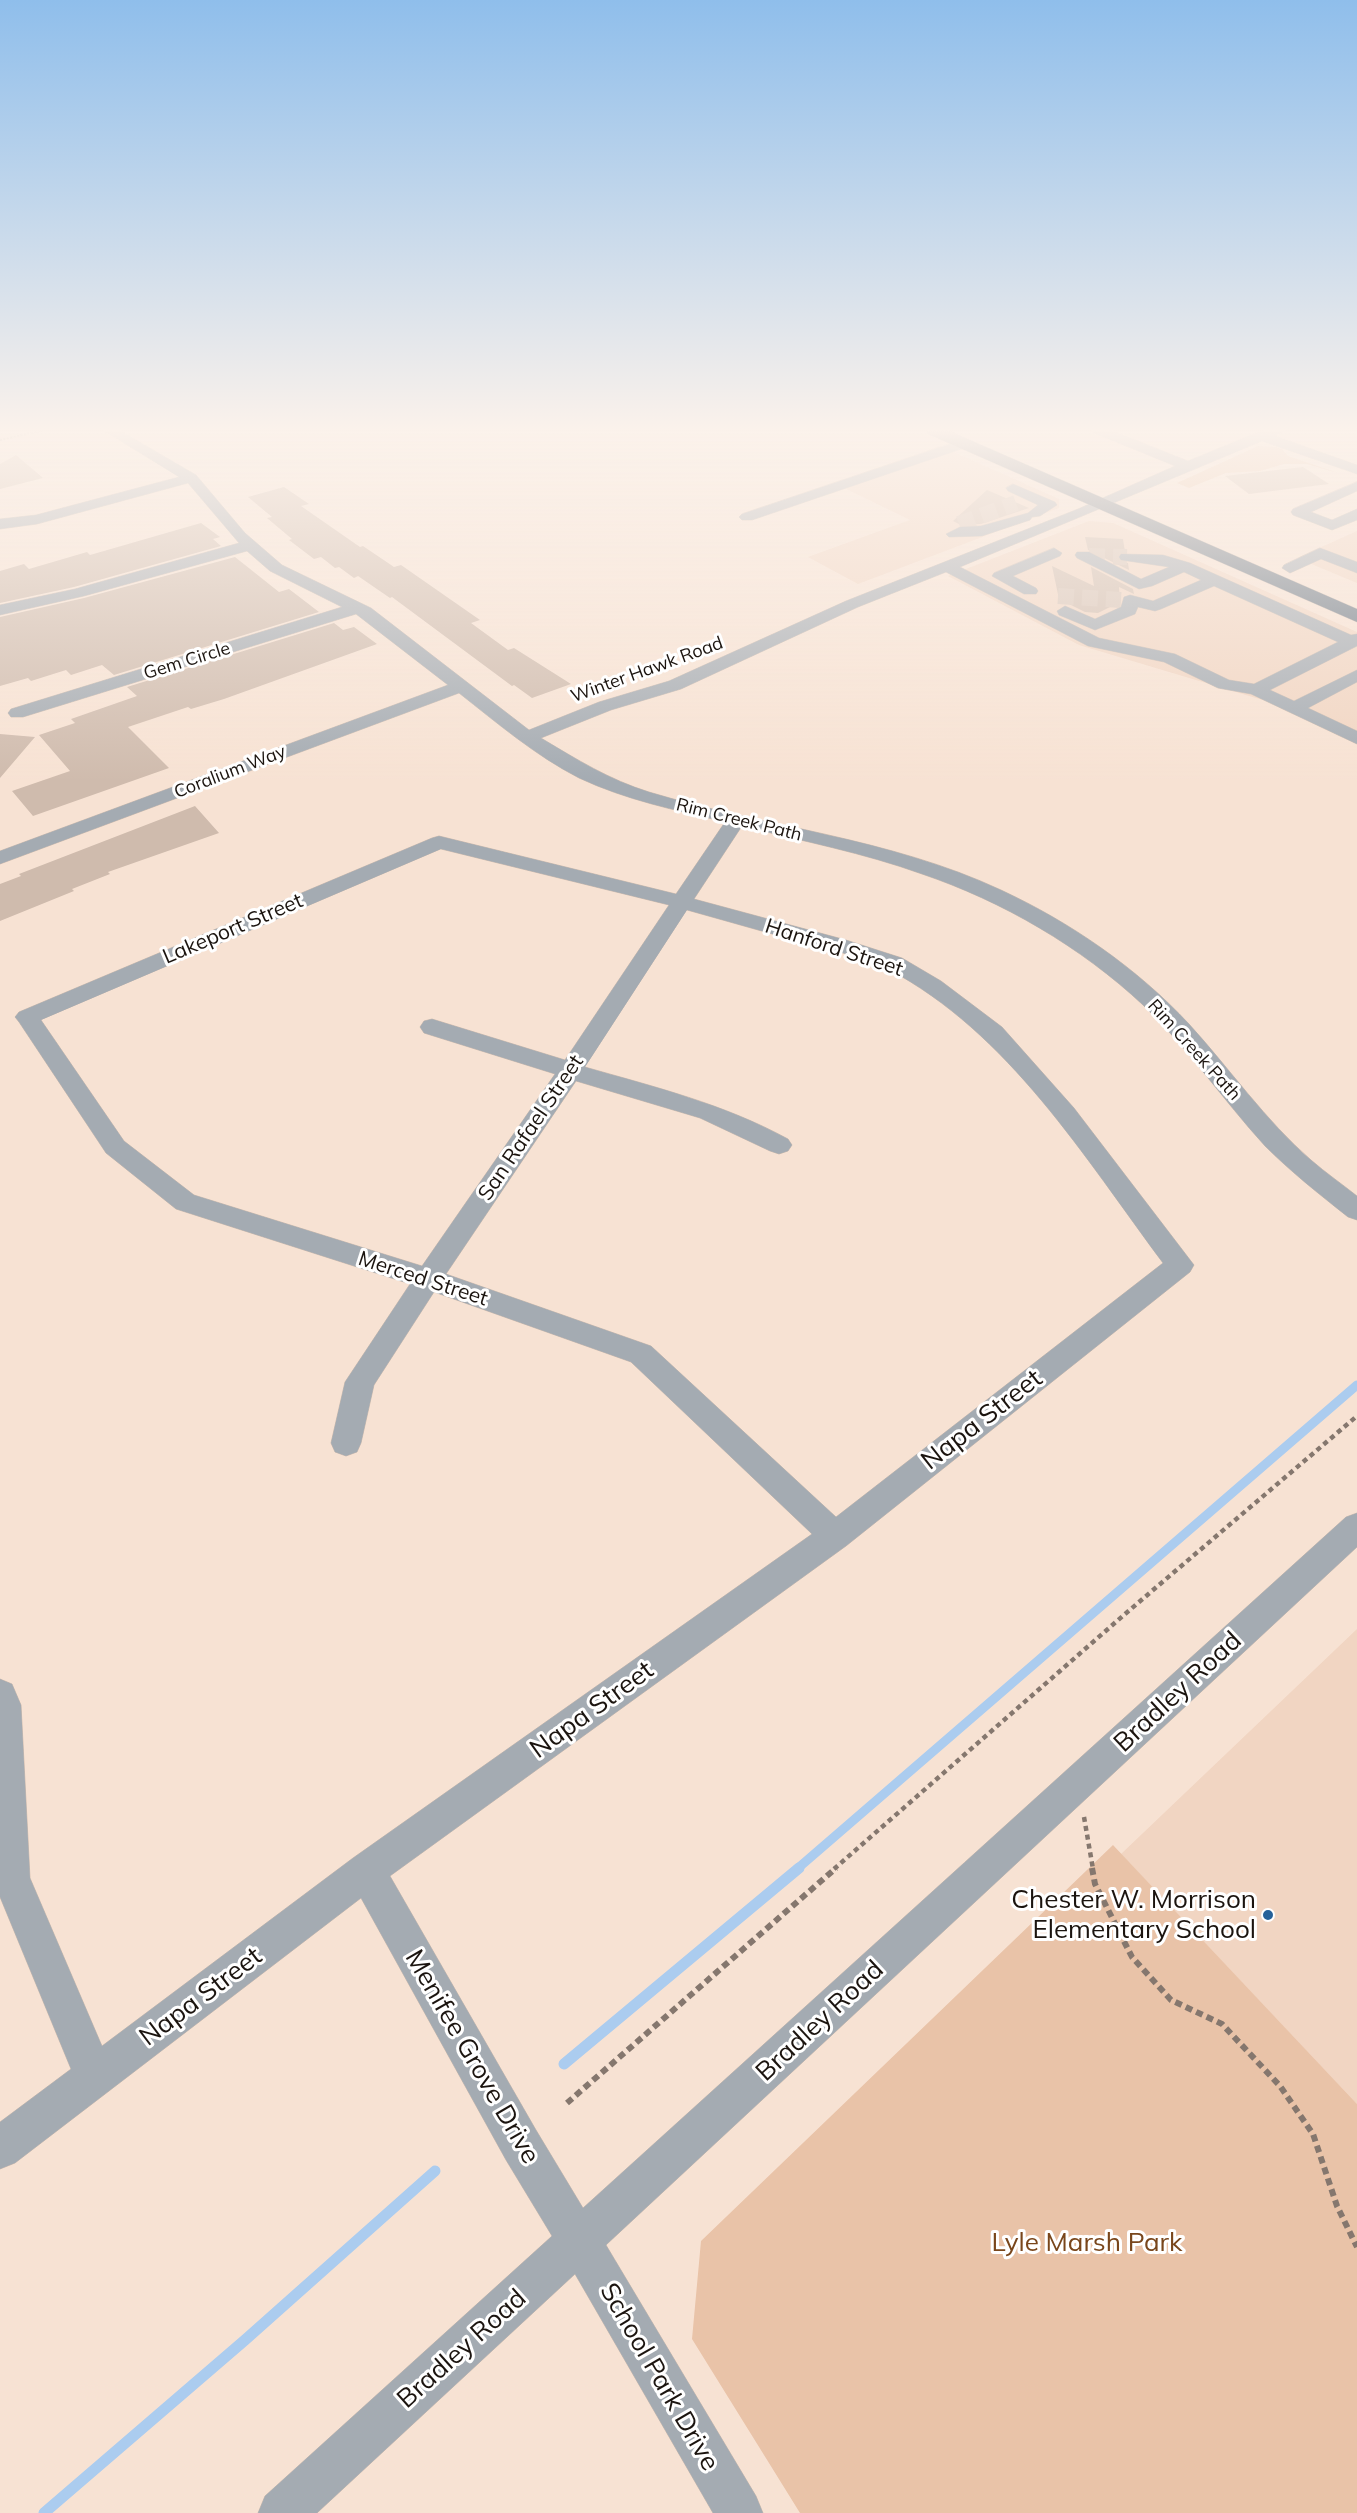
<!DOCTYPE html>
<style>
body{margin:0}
canvas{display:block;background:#f7e2d3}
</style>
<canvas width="1357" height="2513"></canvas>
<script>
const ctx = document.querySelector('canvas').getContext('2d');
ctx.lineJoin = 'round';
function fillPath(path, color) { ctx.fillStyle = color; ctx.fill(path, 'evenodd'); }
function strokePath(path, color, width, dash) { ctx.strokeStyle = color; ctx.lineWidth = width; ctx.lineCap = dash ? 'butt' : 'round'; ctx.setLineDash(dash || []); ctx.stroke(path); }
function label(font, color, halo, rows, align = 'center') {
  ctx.font = font + ' Mulish,sans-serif'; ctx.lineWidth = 6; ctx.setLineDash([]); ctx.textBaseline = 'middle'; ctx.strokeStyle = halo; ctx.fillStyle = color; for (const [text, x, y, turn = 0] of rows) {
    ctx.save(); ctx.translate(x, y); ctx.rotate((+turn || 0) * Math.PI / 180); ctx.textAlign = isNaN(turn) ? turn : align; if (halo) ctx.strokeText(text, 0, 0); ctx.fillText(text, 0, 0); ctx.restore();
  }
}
fillPath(new Path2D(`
 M940,446L1059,499V508L858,584L808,557L910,520L834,483Z
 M1089,521L1113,523L1357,632V744L1266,701L1079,645L948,576Z
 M1357,531V583L1297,558Z
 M1357,1629V2104L1121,1854Z`), '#f1d5c2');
fillPath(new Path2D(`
 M1258,446L1275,447L1282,449L1288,456L1338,473L1307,464H1284L1260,471L1226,473L1189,488L1177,483Z
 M1113,1845L1357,2104V2513H800L692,2339L701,2241Z`), '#e9c3a8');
strokePath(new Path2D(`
 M797,1869L1357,1385`), '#abccef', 9);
strokePath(new Path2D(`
 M564,2064L799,1868
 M44,2513L245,2340L435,2171`), '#abccef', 11);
fillPath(new Path2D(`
 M16,455L43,478L0,489V464Z
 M1303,467L1329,484L1249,494L1225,476Z
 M284,487L309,504L301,506L360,547L363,546L394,567L401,565L480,620L471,623L508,650L514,648L571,684L532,698L514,685L512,686L392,597L390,598L358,576L354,578L339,567L335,568L321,557L314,559L289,540L292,539L267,518L272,517L248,497Z
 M987,490L1029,508L981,524L961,525L953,521Z
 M201,523L220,537L213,539L221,546L74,587L0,603V571L24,564L29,569L87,552L90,555Z
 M1085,537L1123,539L1125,552L1119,553L1117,558L1121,562L1128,563L1129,570L1088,550Z
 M235,557L279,592L289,589L319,612L114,675L102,665L71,675L66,670L31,681L28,678L0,686V617L84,598Z
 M1052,566L1094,586L1091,567L1133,589L1134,594L1119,587L1120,602L1098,613L1085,612L1059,599Z
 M334,623L343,630L354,627L377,644L224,699L191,709L188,707L128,727L169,768L33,816L12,791L70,771L39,735L75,723L71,719L137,696L127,687Z
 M0,734L35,737L0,778Z
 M195,806L219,833L108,872L110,874L72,889L74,891L0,921V884L21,876L19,874Z`), '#cfbbad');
strokePath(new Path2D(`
 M959,524L1016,503
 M1089,556L1127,557
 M1058,596L1121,600`), '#d6c3b6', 16, [16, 8]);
const minor = new Path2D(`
 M103,430H119L196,475L245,533L282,565L371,608L529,730L599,702L669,681L846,601L1078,509L1175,466L1094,433L1092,430H1110L1188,461L1256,433L1267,430H1285L1275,436L1357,465V474L1262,441L960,567L1099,638L1175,654L1229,680L1254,684L1338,642L1214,586L1161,609L1155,611L1138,607L1135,614L1095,630L1059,615L1057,611L1065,606L1095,619L1121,607L1124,597L1130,595L1153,601L1201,580L1184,572L1152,586L1139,589L1077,558L1075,555L1077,552H1089L1141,579L1169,567L1121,560L1119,557L1121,554L1163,555L1190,563L1351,635L1357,634V646L1270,690L1294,701L1357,670V682L1308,708L1357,731V744L1251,694L1218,688L1164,662L1088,646L946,572L858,607L681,689L611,710L541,738C576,759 610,780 649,792C765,827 890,838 1001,890C1070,922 1137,968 1189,1024C1230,1069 1265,1120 1311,1160C1326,1173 1342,1184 1357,1196V1220L1348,1217C1319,1194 1291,1172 1265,1146C1223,1100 1188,1048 1143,1005C1081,947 1002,901 922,874C864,853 802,841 742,826L694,899L846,940L902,958L941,981L1002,1027L1074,1108L1194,1265L1190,1272L846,1546L390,1876L536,2130L583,2208L1346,1517L1357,1513V1547L606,2245L756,2496L763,2513H713L575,2274L317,2513H258L265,2496L552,2236L506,2160L361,1898L15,2163L0,2169V2122L71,2069L0,1897V1679L12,1684L21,1705L30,1878L102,2046L353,1858L812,1534L631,1362L434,1292L374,1385L361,1443L357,1452L346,1456L335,1452L331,1443L345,1382L410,1284L176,1209L106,1153L19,1022L15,1017L19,1012L432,838L439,836L676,894L725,822C675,810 626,800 579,778C536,756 497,723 459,693L0,864V851L448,685L356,614L23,717H11L8,713L11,709L342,607L270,571L247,551L84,596L0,615V605L75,589L239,543L188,483L37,524L0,529V519L36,515L179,477ZM441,849L669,905L565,1060L432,1019L424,1021L420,1027L424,1033L555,1074L422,1266L194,1195L124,1141L41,1020ZM687,910C730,922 772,934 815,946C838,952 867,958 888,969C1009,1033 1084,1157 1163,1263L836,1517L651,1346L446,1274L576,1081L700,1118L770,1151L779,1154L788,1151L792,1145L788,1139C724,1104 655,1087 585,1067Z
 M965,439L972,443L970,446L752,520H742L739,517L742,514Z
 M1357,482V491L1311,512L1332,520L1357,509V520L1332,530L1293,515L1291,512L1293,509Z
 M1013,484L1055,502L1057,505L1040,516L1032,517L1030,520L982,536L949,537L946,534L960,527L981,526L1028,513L1038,505L1008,491L1006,488Z
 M1054,548L1062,553L1060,556L1013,576L1036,588L1038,591L1036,594H1024L992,576L994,573Z
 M1320,548L1357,562V573L1321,559L1290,573L1282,568L1284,565Z`);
const major = new Path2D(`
 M926,430H947L1357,609V622L928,434Z`);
strokePath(minor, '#cfbdb0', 1);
strokePath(major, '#cfbdb0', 1);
strokePath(new Path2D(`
 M0,440L44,430`), '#85776e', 2, [2, 1.5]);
strokePath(new Path2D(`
 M1084,1817L1093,1869
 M834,1869L1125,1614L1357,1416`), '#85776e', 4.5, [5, 4]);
strokePath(new Path2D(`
 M1092,1868L1095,1884L1132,1957L1171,2000L1222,2024L1280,2086L1313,2134L1337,2206L1357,2247
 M567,2103L836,1868`), '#85776e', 6, [7, 4.5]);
fillPath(minor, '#a4abb2');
fillPath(major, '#6c7986');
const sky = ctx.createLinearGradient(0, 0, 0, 782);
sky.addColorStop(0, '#8fbeeb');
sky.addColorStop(0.55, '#fbf2eb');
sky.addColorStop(1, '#fbf2eb00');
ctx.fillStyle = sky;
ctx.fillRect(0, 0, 1357, 782);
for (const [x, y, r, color] of [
 [1268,1915,6,"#266199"]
]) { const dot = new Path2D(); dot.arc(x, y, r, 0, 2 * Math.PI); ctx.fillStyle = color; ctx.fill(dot); strokePath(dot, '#fff', 2); }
label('18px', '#1b140f', '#fff', [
 ["Gem Circle",187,661,-17],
 ["Winter Hawk Road",647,670,-20],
 ["Coralium Way",230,772,-21],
 ["Rim Creek Path",739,820,14],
 ["Rim Creek Path",1194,1050,48]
]);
label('21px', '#1b140f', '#fff', [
 ["Lakeport Street",233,929,-23],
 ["Hanford Street",834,948,18],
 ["San Rafael Street",531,1128,-56],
 ["Merced Street",423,1279,18]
]);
label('26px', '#1b140f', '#fff', [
 ["Napa Street",982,1420,-38],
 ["Bradley Road",1178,1692,-43],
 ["Napa Street",592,1710,-36],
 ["Napa Street",201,1997,-37],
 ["Bradley Road",820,2021,-43],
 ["Menifee Grove Drive",472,2057,60],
 ["Bradley Road",462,2349,-42],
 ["School Park Drive",659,2377,60]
]);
label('26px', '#1b140f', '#fff', [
 ["Chester W. Morrison",1256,1900],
 ["Elementary School",1256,1930]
], 'right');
label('26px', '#79461b', '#fff', [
 ["Lyle Marsh Park",1087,2243]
]);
</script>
